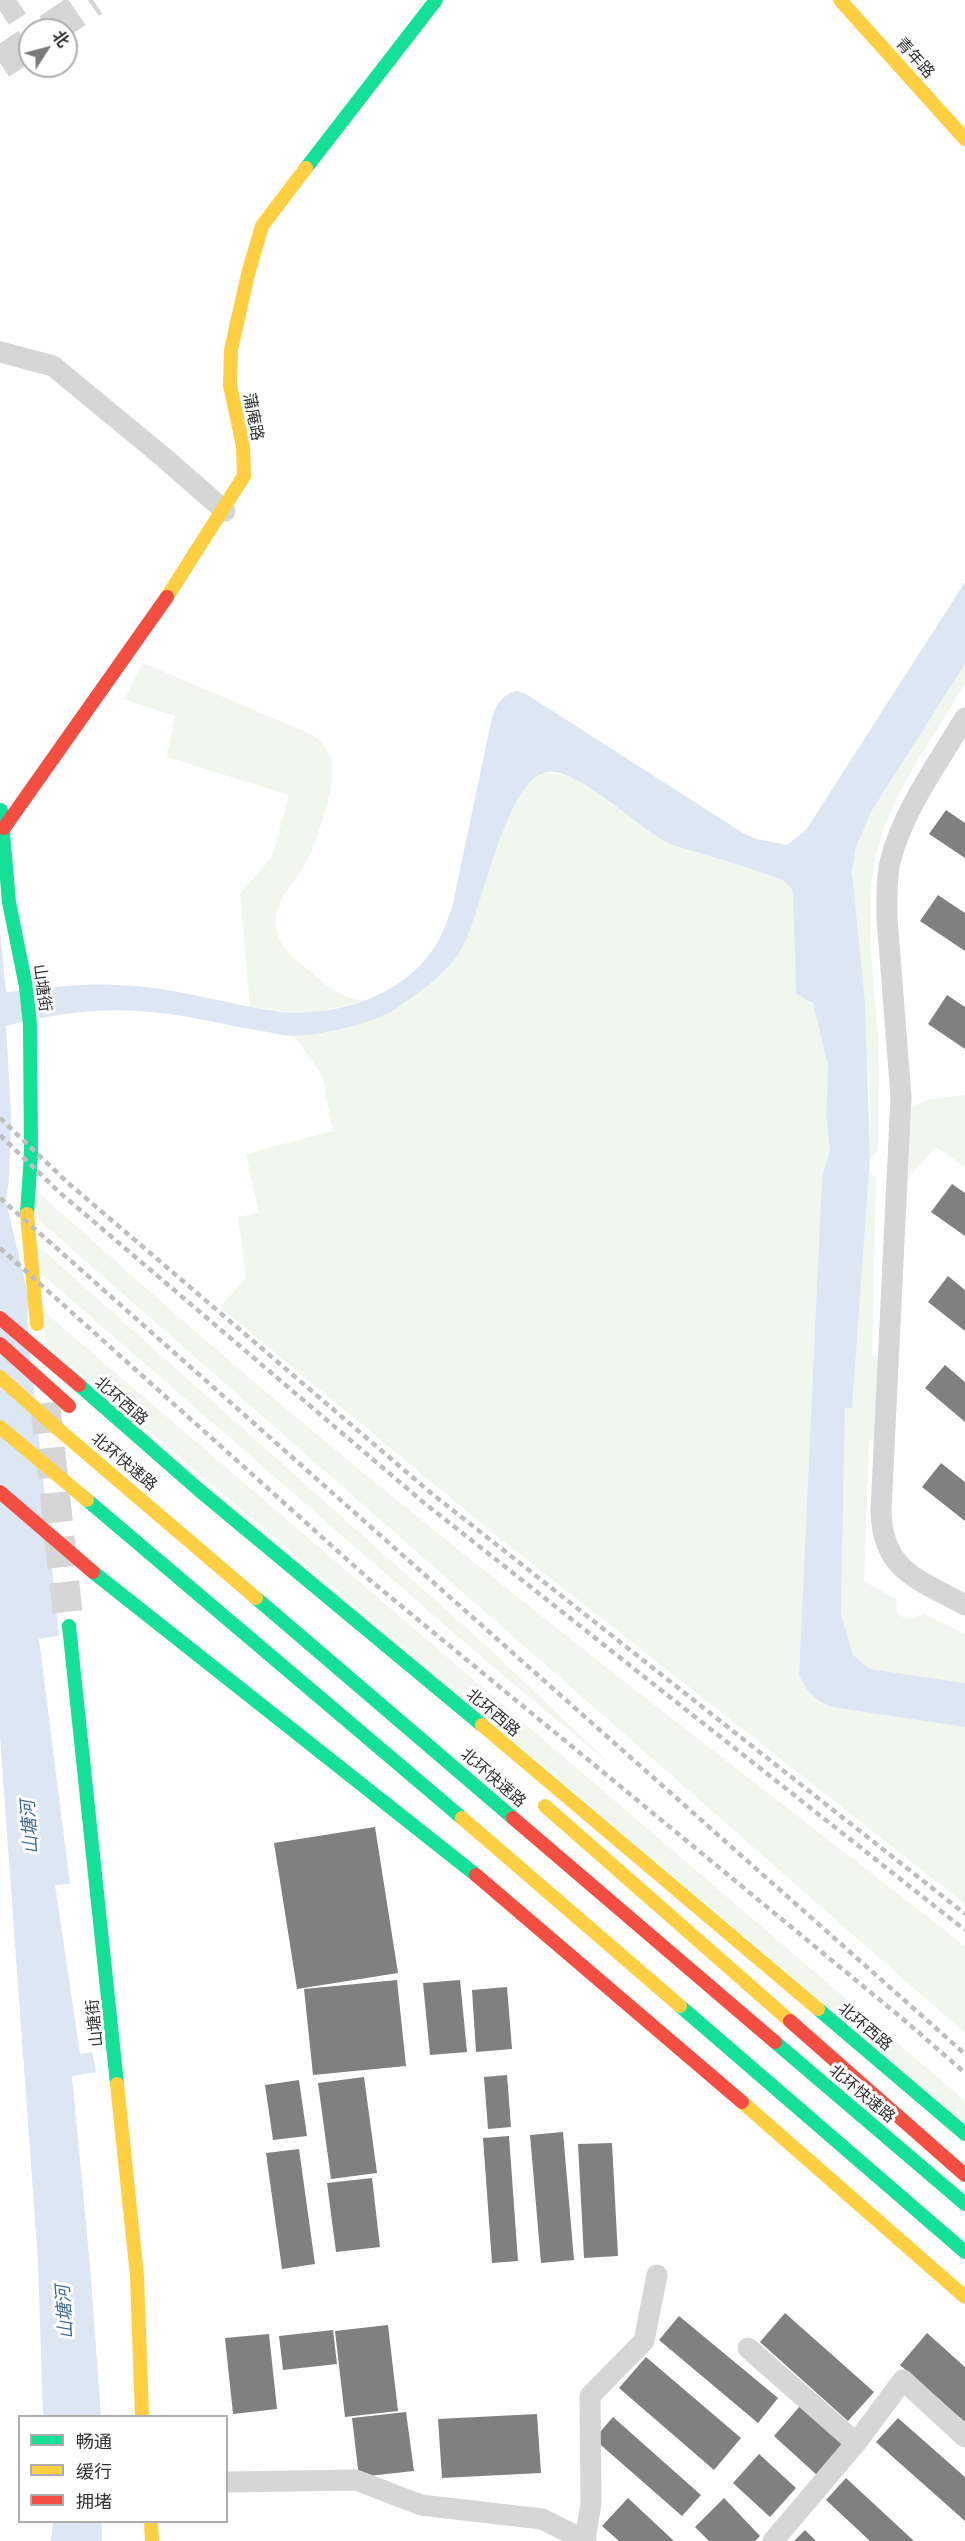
<!DOCTYPE html>
<meta charset="utf-8">
<style>
body{margin:0}
#map{position:relative;width:965px;height:2541px;overflow:hidden;background:#fff;font-family:Mulish,"Noto Sans SC",sans-serif}
canvas{display:block}
.legend{position:absolute;left:18px;top:2415px;width:210px;height:108px;box-sizing:border-box;background:#fff;border:2px solid #adadad;margin:0;padding:8px 10px;list-style:none;font-size:18px;color:#323232}
.legend li{display:flex;align-items:center;gap:12px;height:30px}
.legend b{width:30px;border:2px solid #adadad}
.north{position:absolute;left:18px;top:18px;width:60px;height:60px;box-sizing:border-box;background:#fff;border:2px solid #adadad;border-radius:50%;rotate:54deg;font-size:16px;font-weight:700;line-height:24px;text-align:center;color:#323232}
.north::after{content:'';display:block;margin:auto;width:21px;height:27px;background:#7a7a7a;clip-path:polygon(50% 0,100% 100%,50% 72%,0 100%)}
</style>
<div id="map">
<canvas width="965" height="2541"></canvas>
<ul class="legend">
<li><b style="height:8px;background:#16e098"></b>畅通</li>
<li><b style="height:8px;background:#ffcf43"></b>缓行</li>
<li><b style="height:8px;background:#f24e42"></b>拥堵</li>
</ul>
<div class="north">北</div>
</div>
<script>
const ctx = document.querySelector('canvas').getContext('2d');
ctx.lineJoin = 'round';
function fillPath(path, color) { ctx.fillStyle = color; ctx.fill(path, 'evenodd'); }
function strokePath(path, color, width, dash) { ctx.strokeStyle = color; ctx.lineWidth = width; ctx.lineCap = dash ? 'butt' : 'round'; ctx.setLineDash(dash || []); ctx.stroke(path); }
function label(font, color, halo, rows, align = 'center') {
  ctx.font = font + ' Mulish,"Noto Sans SC",sans-serif'; ctx.lineWidth = 6; ctx.setLineDash([]); ctx.textBaseline = 'middle'; ctx.strokeStyle = halo; ctx.fillStyle = color; for (const [text, x, y, turn = 0] of rows) {
    ctx.save(); ctx.translate(x, y); ctx.rotate((+turn || 0) * Math.PI / 180); ctx.textAlign = isNaN(turn) ? turn : align; if (halo) ctx.strokeText(text, 0, 0); ctx.fillText(text, 0, 0); ctx.restore();
  }
}
fillPath(new Path2D(`
 M143,663L313,735C322,742 331,752 332,765C334,792 317,842 304,866C293,884 272,904 276,927C279,947 297,961 312,973C328,987 345,1001 368,1000L319,1012L302,1013L250,1007L240,894L272,857L289,795L167,757L175,716L124,699Z
 M965,664V684C934,736 894,789 878,848C861,908 875,976 878,1038C880,1074 878,1111 878,1147L877,1152L870,1158L869,1086L853,891C851,861 857,838 871,812Z
 M547,772L571,777L784,881L792,889L796,993L813,1003L828,1066L826,1115L830,1150L822,1177L799,1674C805,1691 815,1700 832,1706L965,1727V1904L493,1533L220,1307L246,1278L238,1217L259,1213L246,1154L333,1131L322,1075L294,1036C347,1027 376,1025 420,990C431,982 443,974 451,963C487,920 495,790 547,772Z
 M965,1095V1167L936,1147L909,1177L910,1109L926,1100Z
 M869,1171L876,1178L872,1356L883,1358L880,1441L869,1440L864,1581L896,1599L897,1613L906,1619L924,1614L965,1634V1683L870,1669L853,1655L841,1614L845,1407H852Z
 M31,1186C111,1257 190,1328 272,1397C498,1587 733,1765 965,1946V2033L32,1214Z
 M34,1242L492,1651L612,1766L486,1661L35,1268Z
 M42,1310L965,2101V2123L46,1344Z`), '#f1f6ee');
fillPath(new Path2D(`
 M965,582V664L871,812L856,847L852,873L865,1003L870,1158L852,1408H845L841,1614L853,1655L870,1669L965,1683V1727L832,1707C815,1700 805,1691 799,1674L822,1177L830,1150L826,1115L828,1066L813,1003L796,994L793,898L792,889L784,881C756,869 726,861 697,852C687,849 675,847 666,842C638,827 577,768 548,772C505,777 482,914 462,948C447,974 419,993 395,1009C371,1024 322,1035 294,1036C283,1036 271,1032 261,1031C220,1024 180,1013 138,1011C94,1008 48,1015 6,1026L11,1115L9,1179L6,1201L29,1299L27,1321L59,1636L39,1639L70,1884L55,1885L80,2054L92,2052L96,2072L72,2076L90,2266L101,2416H43L38,2261L0,1737V930L6,992C31,990 57,986 83,985C103,984 126,985 146,987C190,992 232,1005 276,1011C333,1019 405,996 436,945C443,934 447,920 452,908L491,722C495,707 500,695 517,691L526,694L743,833L756,839L787,845L806,830Z
 M53,2522H102V2541H51Z`), '#dce7f3');
fillPath(new Path2D(`
 M946,810L965,823V858L929,834Z
 M938,895L965,913V951L920,921Z
 M947,995L965,1007V1049L928,1024Z
 M952,1184L965,1193V1236L931,1212Z
 M948,1276L965,1290V1331L928,1302Z
 M945,1365L965,1382V1422L925,1388Z
 M941,1463L965,1482V1521L922,1487Z
 M375,1827L398,1973L297,1989L274,1843Z
 M397,1980L406,2066L313,2075L304,1989Z
 M460,1980L467,2052L430,2055L423,1983Z
 M507,1987L512,2049L476,2052L472,1990Z
 M507,2075L511,2127L488,2129L484,2077Z
 M364,2077L377,2173L331,2179L318,2083Z
 M299,2080L307,2136L273,2140L265,2085Z
 M563,2132L574,2260L541,2263L530,2135Z
 M509,2136L518,2261L492,2263L483,2138Z
 M612,2143L618,2256L584,2258L578,2144Z
 M299,2149L315,2264L282,2269L266,2153Z
 M372,2178L380,2247L336,2252L327,2183Z
 M785,2313L874,2392L848,2421L760,2342Z
 M679,2316L778,2398L758,2423L659,2340Z
 M388,2325L398,2411L345,2417L335,2331Z
 M333,2330L337,2364L283,2370L279,2336Z
 M927,2333L965,2367V2422L900,2365Z
 M269,2334L277,2409L233,2414L225,2338Z
 M646,2357L741,2438L714,2470L619,2388Z
 M800,2406L845,2446L818,2476L774,2436Z
 M406,2412L414,2471L359,2477L352,2418Z
 M537,2414L541,2473L442,2478L438,2419Z
 M613,2417L701,2495L682,2516L594,2439Z
 M898,2418L965,2477V2521L876,2442Z
 M759,2454L796,2488L770,2517L733,2483Z
 M846,2478L914,2541H870L826,2500Z
 M628,2498L674,2541H619L602,2526Z
 M724,2498L760,2536L755,2541H709L695,2527Z
 M805,2530L816,2541H794Z`), '#808080');
strokePath(new Path2D(`
 M45,1403L69,1626`), '#d6d6d6', 30, [30, 15]);
strokePath(new Path2D(`
 M0,11L17,0
 M49,30L93,0
 M0,63L30,43`), '#d6d6d6', 33, [33, 16]);
strokePath(new Path2D(`
 M0,352L53,366L162,456L225,511
 M965,718C938,763 903,810 890,862C886,880 887,899 887,918L901,1097L881,1510C882,1571 918,1579 965,1605
 M748,2348L856,2443
 M226,2482L356,2480L421,2505L542,2519L586,2541
 M585,2540L591,2504L590,2396L644,2341L657,2275
 M773,2541L856,2443L903,2380L965,2437`), '#d6d6d6', 21);
strokePath(new Path2D(`
 M306,168L436,0
 M1,810L9,902L26,987L30,1025L31,1154L27,1214
 M79,1385L199,1490L482,1725
 M87,1500L462,1818
 M93,1572L476,1875
 M256,1598L513,1818
 M69,1626L117,2084
 M680,2006L965,2252
 M818,2009L965,2134
 M775,2042L965,2204`), '#16e098', 14);
strokePath(new Path2D(`
 M840,0L965,139
 M167,597L244,476L243,446L230,385L231,350L248,274L262,226L306,168
 M27,1214L37,1324
 M58,1429L256,1598
 M482,1725L818,2009
 M545,1806L790,2021
 M462,1818L680,2006
 M117,2084L137,2276L142,2416
 M742,2102L965,2297
 M151,2522L152,2541`), '#ffcf43', 14);
strokePath(new Path2D(`
 M4,828L167,597
 M513,1818L775,2042
 M476,1875L742,2102
 M790,2021L965,2175`), '#f24e42', 14);
strokePath(new Path2D(`
 M0,1118L67,1182L431,1493L965,1914
 M0,1135L59,1192L423,1502L965,1930
 M0,1198L965,2054
 M0,1248L371,1581L903,2019L965,2073`), '#bebebe', 4.5, [6, 4.5]);
strokePath(new Path2D(`
 M0,1377L58,1429
 M0,1427L87,1500`), '#ffcf43', 14);
strokePath(new Path2D(`
 M0,1318L79,1385
 M0,1344L69,1406
 M0,1492L93,1572`), '#f24e42', 14);
label('16px', '#323232', '#fff', [
 ["青年路",915,58,48],
 ["蒲庵路",253,417,79],
 ["山塘街",42,988,82],
 ["北环西路",121,1401,41],
 ["北环快速路",124,1462,40],
 ["北环西路",493,1713,40],
 ["北环快速路",493,1778,41],
 ["山塘街",95,2023,-96],
 ["北环西路",865,2027,40],
 ["北环快速路",862,2094,40]
]);
label('italic 18px', '#3d6997', '#fff', [
 ["山塘河",30,1827,-94],
 ["山塘河",65,2312,-94]
]);
</script>
